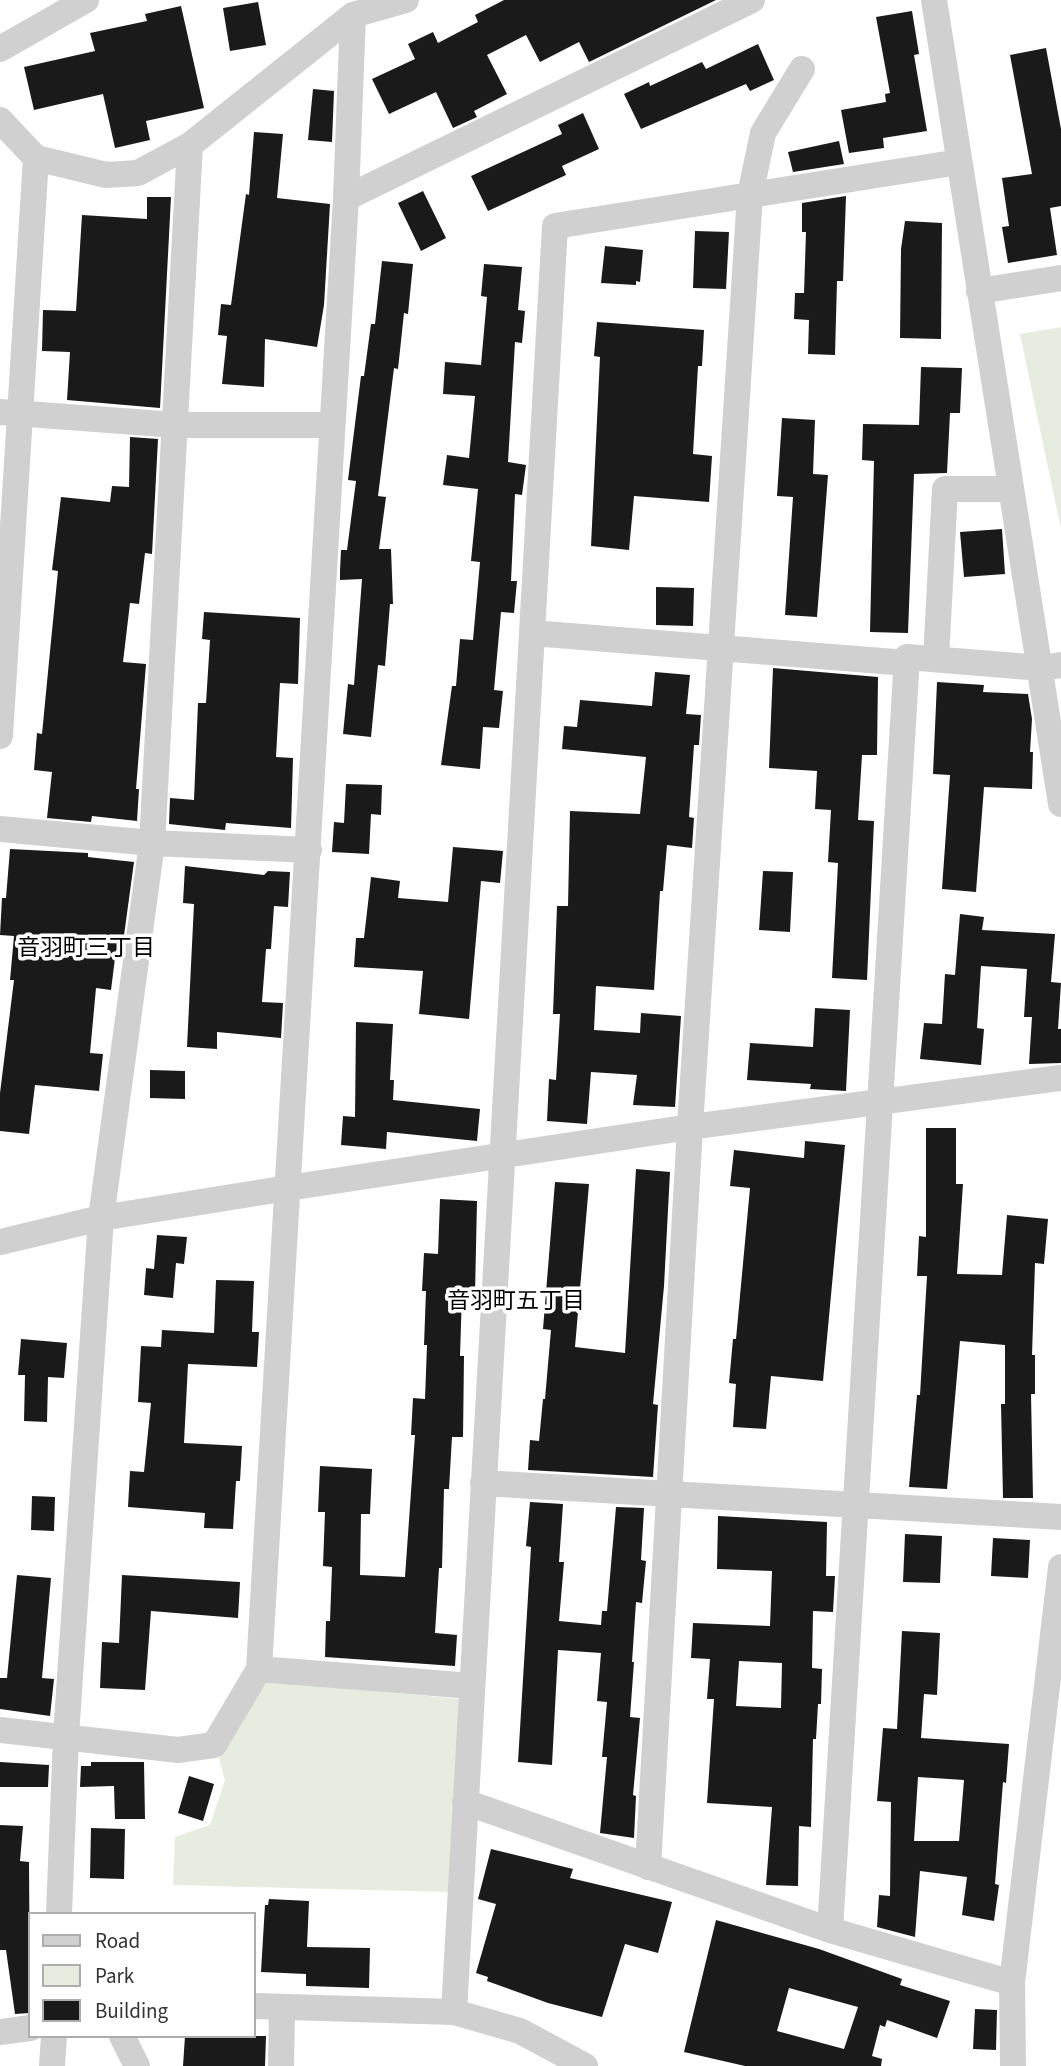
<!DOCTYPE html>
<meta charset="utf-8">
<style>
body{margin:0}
#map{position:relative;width:1061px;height:2066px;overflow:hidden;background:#fff;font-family:"Source Sans 3",sans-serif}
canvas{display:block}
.legend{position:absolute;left:28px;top:1912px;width:228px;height:126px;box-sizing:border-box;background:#fff;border:2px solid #adadad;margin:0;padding:9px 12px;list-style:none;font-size:21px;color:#333}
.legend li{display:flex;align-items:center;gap:14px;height:35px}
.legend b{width:35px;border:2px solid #adadad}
</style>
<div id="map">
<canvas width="1061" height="2066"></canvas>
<ul class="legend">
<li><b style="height:9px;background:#d0d0d0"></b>Road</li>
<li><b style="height:19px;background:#e6ecdf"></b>Park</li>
<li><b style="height:19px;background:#1a1a1a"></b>Building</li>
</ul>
</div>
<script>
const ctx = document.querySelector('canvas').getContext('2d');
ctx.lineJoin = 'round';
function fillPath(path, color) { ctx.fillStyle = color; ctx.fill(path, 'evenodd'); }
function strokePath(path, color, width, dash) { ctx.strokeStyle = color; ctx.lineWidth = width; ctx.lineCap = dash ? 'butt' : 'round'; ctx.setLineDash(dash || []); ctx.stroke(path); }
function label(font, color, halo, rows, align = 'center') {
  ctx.font = font + ' "Source Sans 3","Noto Sans JP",sans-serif'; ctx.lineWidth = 7; ctx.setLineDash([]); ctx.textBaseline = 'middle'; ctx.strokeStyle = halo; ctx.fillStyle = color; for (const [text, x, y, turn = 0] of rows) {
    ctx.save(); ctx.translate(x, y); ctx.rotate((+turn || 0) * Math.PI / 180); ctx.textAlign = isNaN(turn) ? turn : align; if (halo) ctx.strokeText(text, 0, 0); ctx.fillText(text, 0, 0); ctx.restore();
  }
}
fillPath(new Path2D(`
 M1061,327V529L1020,334Z
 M261,1681L461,1699L449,1892L173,1885L175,1837L210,1825L225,1780L219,1759Z`), '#e6ecdf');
fillPath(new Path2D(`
 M504,0H716L589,62L579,42L540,62L526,35L487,55L507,94L474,111L477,117L453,128L436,92L389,114L372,79L415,59L408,44L433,32L438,43L478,22L475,15Z
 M258,2L266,45L230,51L223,8Z
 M181,6L204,108L146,121L150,140L115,148L103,94L34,110L24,67L95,51L90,33L147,21L145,14Z
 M912,11L919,54L914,55L927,131L883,138L884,148L849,153L841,110L886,102L885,94L890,93L876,17Z
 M758,44L774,80L750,91L746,84L641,129L624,94L649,82L650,86L702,62L706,69Z
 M1046,48L1061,129V206L1050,208L1057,255L1008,263L1002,227L1009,226L1002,178L1032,174L1010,55Z
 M313,89L334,91L332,142L308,140Z
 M583,113L599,149L562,166L566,175L488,211L471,176L562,134L558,125Z
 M254,132L283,134L277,198L330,204L324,305L317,347L265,339L264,387L222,384L227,336L218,335L221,304L231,305L246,194L249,195Z
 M839,141L844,164L793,172L788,152Z
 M423,191L446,238L421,251L398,203Z
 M846,196L843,281H837L835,355L808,354L809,320L794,319L795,293H804L806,232H802V203Z
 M147,197H171L160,408L67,400L70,352L42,351L43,310L76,311L82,215L147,219Z
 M905,221L942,223L941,339L900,338L901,249Z
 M695,231L729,232L726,289L693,288Z
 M605,246L643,250L640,282L636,281V285L601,283Z
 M382,261L413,264L408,314L404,313L398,369L394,368L378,496L386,497L379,549H391L393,604H390L385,666L378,665L371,737L343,734L348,684L354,685L362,579L340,580V571L341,550H347L356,481L348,480L361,376H364L371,324H375Z
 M484,264L522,267L518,310L525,311L522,343L515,342L508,462L526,465L522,495L515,494L511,581H517L514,613L501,612L494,690L503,691L499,728L483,727L480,769L441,765L452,686H456L460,639L473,640L480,562L471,561L478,489L443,485L447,455L469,458L475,396L443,394L445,362L481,365L487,297L481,296Z
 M597,322L704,330L702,366H698L693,454L712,456L709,502L634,496L629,550L591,546L600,357L594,356Z
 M921,367L962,368L960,413H950L947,473L914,474L908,633L870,632L874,461L862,460L863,424L919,425Z
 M782,418L815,420L813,474L828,475L817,617L785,615L793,497L777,496Z
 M130,437L158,439L152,554L145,553L139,604L130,603L123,662L146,664L136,789H139L137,821L92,816L91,822L47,818L52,772L34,770L37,733L42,734L51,641L58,571L52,570L61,497L110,502L112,486L129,487Z
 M1002,529L1005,574L964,577L960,532Z
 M656,587L694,588L693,626L656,625Z
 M204,612L300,618L298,684L280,683L276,757L293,758L291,828L226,823L225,830L169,824L170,798L194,800L198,703H206L210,640L202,639Z
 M773,668L878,677L877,755H862L858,820L874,821L867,980L832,978L838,863L828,862L831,810L815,809L817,771L769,768Z
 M655,672L690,675L686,714L701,715L699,745H694L689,817L694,818L692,848L667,845L663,891H660L654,990L596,986L594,1030L640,1033L641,1013L681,1016L675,1107L633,1105L637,1075L591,1072L587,1124L547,1121L549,1079L556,1080L560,1014H553L557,906H568L570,811L640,814L646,757L562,749L564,726L577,727L580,700L652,706Z
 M937,682L984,685L983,692L1028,694L1032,719L1030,752H1033L1032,789L984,787L976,892L942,889L950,775L933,774Z
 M346,784L382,785L381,815L371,814L369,854L332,852L334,822L344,823Z
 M453,847L503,851L500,883L481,881L469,1019L419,1014L423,971L354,967L356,938H364L371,877L400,881L398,898L448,902Z
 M10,849L88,853V857L134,862L122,950H116L111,990L96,988L90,1053L103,1054L99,1091L35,1085L29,1134L0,1131V1093L14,980H10L14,936L0,935L2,898H6Z
 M185,866L264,875L268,871L290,872L288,907L274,906L271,949H266L262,1002L283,1003L281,1038L217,1032V1049L187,1047L194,904L183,903Z
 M763,871L793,872L790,932L759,930Z
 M960,914L984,917L982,930L1055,934L1051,982L1061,983L1058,1029H1061V1063L1029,1064L1032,1017H1024L1027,969L981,966L977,1028L984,1029L981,1065L920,1059L924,1023L942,1024L945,974L955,975Z
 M815,1008L850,1010L846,1091L810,1089L811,1084L747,1080L750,1043L813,1047Z
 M356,1022L393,1024L390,1080H394L393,1100L480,1109L477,1141L387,1132L386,1149L341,1145L343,1116L355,1117Z
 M150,1070L185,1071V1099L150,1098Z
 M926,1128H956V1184H963L957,1274L1002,1275L1007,1215L1048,1219L1044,1264L1035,1263L1032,1355H1035V1394H1031L1033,1498H1003L1001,1404H1005V1345L960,1341L947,1489L909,1487L917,1395H920L927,1276H917L919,1236L926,1237Z
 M805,1141L845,1145L823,1381L771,1376L766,1429L733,1427L736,1384L729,1383L733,1339H736L750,1188L730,1186L734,1150L804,1158Z
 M636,1169L670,1172L664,1286L653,1404L658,1405L653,1477L528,1470L530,1440L539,1441L543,1399H545L551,1330L543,1329L555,1182L589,1184L575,1347L625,1353Z
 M440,1199L477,1201L475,1294L462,1293L460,1356H464L463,1437H452L449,1489H444L442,1568H439L435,1633L457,1635L455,1666L325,1657L326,1621H330L332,1567L323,1566L325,1512H318L320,1466L372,1469L370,1514H361L360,1575L405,1577L415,1435H411L413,1398L425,1399L427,1345H424L426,1291H422L424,1253L438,1254Z
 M157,1235L187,1237L184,1264L176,1263L173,1298L144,1295L146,1268L154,1269Z
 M216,1280L254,1281L252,1332H259L257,1367L188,1364L184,1443L242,1446L240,1481H236L233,1529L204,1528L205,1513L128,1507L130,1471L144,1472L151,1403L138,1402L141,1346L161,1347L162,1330L214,1333Z
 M21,1339L67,1343L64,1378L48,1377L47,1422L24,1421L25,1375H18Z
 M32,1496L55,1497L54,1531L31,1530Z
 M530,1502L563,1504L559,1562H564L559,1621L601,1625L602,1611H607L616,1507L644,1508L641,1560L646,1561L642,1603L636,1602L632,1662H634L630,1717L640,1718L633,1795L636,1796L634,1838L600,1833L607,1757H602L607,1702L597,1701L601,1653L558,1650L552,1765L518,1762L531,1547L526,1546Z
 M718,1516L827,1522L826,1576H835L833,1612L813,1611L812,1668L822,1669L821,1704H818L816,1739H813L811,1827L799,1826L798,1886L766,1885L772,1807L707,1803L714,1699H707L710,1659L691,1658L693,1623L770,1626L772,1571L717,1569ZM739,1661L782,1663L781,1708L736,1706Z
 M905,1534L942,1536L940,1583L903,1582Z
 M993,1538L1030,1540L1028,1578L991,1576Z
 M17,1575L51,1578L42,1678L54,1679L50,1716L0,1709V1678H7Z
 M122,1575L240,1582L238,1618L151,1611L145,1690L100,1688L102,1642L119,1643Z
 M902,1631L940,1633L937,1695L924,1694L921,1738L1009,1744L1006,1783L1003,1782L995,1884L999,1885L994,1921L962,1915L967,1877L920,1871L915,1937L877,1927L879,1895L890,1896L891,1802L877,1801L883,1728L897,1729ZM918,1777L964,1780L959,1841H914Z
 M0,1762L49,1765L48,1787H0Z
 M91,1762H144L145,1819H115L114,1786L80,1787L81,1766H91Z
 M189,1776L214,1784L203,1821L178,1813Z
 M0,1825L23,1826L20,1861L29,1862L30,2013L15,2014L6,1950H0Z
 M91,1828L125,1829L124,1879L90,1878Z
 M491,1849L573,1869L570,1878L672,1902L658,1953L625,1944L602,2017L548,2003L487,1981L488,1977L476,1973L496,1904L478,1899Z
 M269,1899L309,1901L307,1947L370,1948L369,1988L306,1986V1974L261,1972L265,1905H268Z
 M716,1920L819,1949L902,1979L900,1985L950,2001L937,2038L887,2020L885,2027L880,2025L872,2056L882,2059L881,2066H745L684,2052ZM789,1988L858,2007L844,2049L777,2031Z
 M975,2009L997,2010L996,2050L973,2049Z
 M185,2036H266L265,2066H183Z`), '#1a1a1a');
strokePath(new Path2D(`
 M934,0L1061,804
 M0,49L86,0
 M0,120L36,158L106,175L138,173L190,145L353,15L406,0
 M346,198L752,0
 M979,291L1061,278
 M0,412L176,425H330
 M532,633L907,663
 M936,659L945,489H1011
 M0,736L36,158
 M0,829L152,843L309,850
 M0,1242L101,1218L288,1188L690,1127L1061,1078
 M483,1483L1061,1517
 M259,1669L472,1686
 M0,1730L178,1750L214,1745L259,1669L346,198L353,15
 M465,1802L830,1930L1012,1983
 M648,1867L690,1127L750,195L763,133L802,69
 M59,1914L66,1736L101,1218L152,843L190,145
 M830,1930L907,657L1041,668L1061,665
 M254,2006L454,2012L520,2031L585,2066
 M454,2012L555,226L959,162
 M0,2032L30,2028
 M122,2036L137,2066
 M52,2066L54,2036
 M281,2066L282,2008
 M1013,2066L1012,1983L1061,1567`), '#d0d0d0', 26);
label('23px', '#000', '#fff', [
 ["音羽町三丁目",86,950],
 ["音羽町五丁目",516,1303]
]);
</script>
